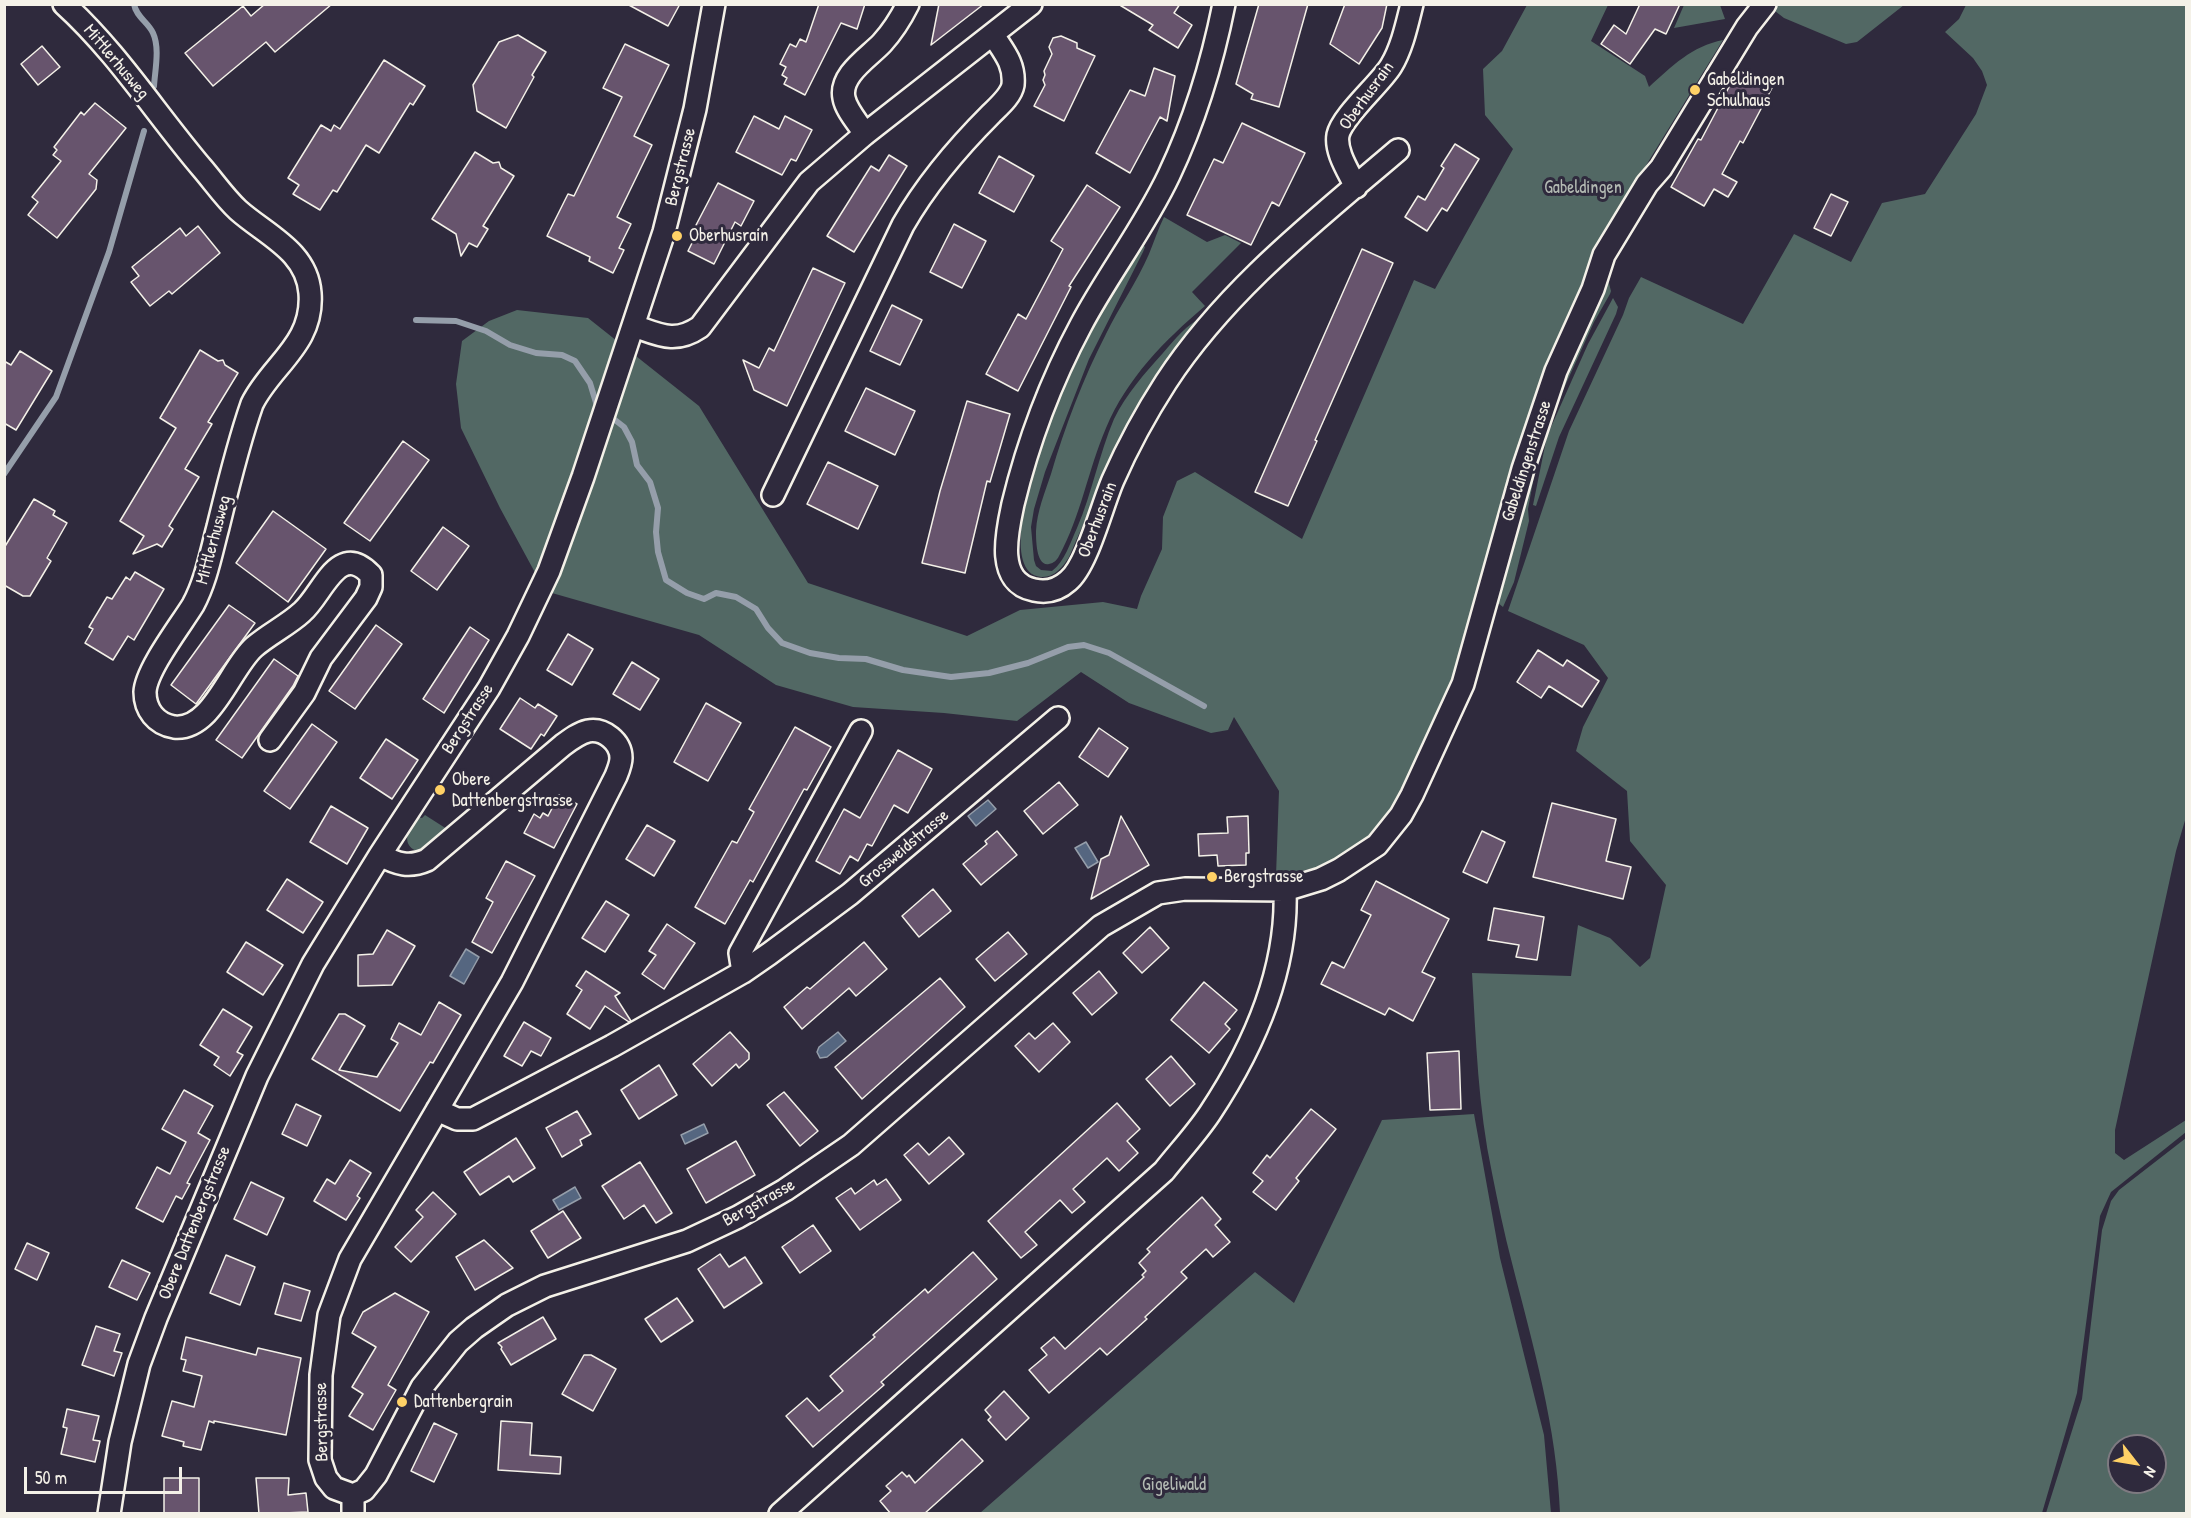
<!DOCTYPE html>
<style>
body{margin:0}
#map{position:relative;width:2191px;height:1518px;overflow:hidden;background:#2f2a3d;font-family:"Patrick Hand",sans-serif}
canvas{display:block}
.frame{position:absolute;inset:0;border:6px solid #f4f1e8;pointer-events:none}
.north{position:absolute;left:2107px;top:1434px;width:60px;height:60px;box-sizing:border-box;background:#2f2a3d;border:2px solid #7e7a81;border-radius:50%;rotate:121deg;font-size:16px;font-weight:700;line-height:24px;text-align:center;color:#f4f1e8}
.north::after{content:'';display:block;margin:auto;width:21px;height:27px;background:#ffd166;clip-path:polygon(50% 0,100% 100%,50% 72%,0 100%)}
.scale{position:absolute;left:24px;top:1467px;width:158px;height:27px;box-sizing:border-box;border:3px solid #f4f1e8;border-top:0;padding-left:8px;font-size:18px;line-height:21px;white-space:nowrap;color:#f4f1e8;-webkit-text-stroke:4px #2f2a3d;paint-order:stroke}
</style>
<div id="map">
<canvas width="2191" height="1518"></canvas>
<div class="frame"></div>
<div class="north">N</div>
<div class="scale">50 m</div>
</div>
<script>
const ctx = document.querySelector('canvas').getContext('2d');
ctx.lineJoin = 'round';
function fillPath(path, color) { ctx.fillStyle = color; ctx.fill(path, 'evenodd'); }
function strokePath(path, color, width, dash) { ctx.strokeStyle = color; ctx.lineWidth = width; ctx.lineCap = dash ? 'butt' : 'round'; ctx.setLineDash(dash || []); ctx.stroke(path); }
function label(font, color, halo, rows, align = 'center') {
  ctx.font = font + ' "Patrick Hand",sans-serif'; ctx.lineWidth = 6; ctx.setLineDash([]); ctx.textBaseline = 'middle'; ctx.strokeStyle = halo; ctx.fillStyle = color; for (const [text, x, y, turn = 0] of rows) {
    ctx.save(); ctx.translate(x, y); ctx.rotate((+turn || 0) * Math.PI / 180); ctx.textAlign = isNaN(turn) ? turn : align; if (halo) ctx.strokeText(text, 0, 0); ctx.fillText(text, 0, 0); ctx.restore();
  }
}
fillPath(new Path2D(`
 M1527,5H1608L1591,41L1645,76L1649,87C1672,66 1692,46 1723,40L1594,250L1598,253L1457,670L1410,776L1397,801L1368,838L1348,852L1315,868L1276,876L1279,791L1234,717L1228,730L1211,733L1129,703L1081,672L1017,721L944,713L853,707L776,685L699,635L545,591L500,508L461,428L456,384L462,341L489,321L517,310L588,318L699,406L808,583L967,636L1020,610L1103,602L1137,609L1141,596L1162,549L1163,517L1177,481L1195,472L1302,539L1414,280L1435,289L1513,149L1485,115L1483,69L1502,51Z
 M1684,5H1720L1725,19L1674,28Z
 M1774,5V4L1904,5L1857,42L1846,44L1784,18L1775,11Z
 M1966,5H2186V817L2176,851L2115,1130V1153L2124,1160L2186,1120V1132L2111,1192L2100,1216L2077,1393L2042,1513H1560C1557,1428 1533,1345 1512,1263C1504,1233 1498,1203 1492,1173C1478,1107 1476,1040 1472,973L1571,976L1578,925L1610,938L1640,967L1650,958L1666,885L1630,841L1627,791L1576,751L1583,727L1608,678L1584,645L1508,611L1569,431L1623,315L1629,298L1641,277L1743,324L1794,234L1851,262L1882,203L1925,194L1976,114L1987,85L1982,71L1973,58L1945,32L1959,19Z
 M1164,217L1207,242L1225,235L1241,243L1192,292L1205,306C1165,340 1127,378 1106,428C1088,470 1081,516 1059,556C1057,560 1054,563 1049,564C1036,567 1036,539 1036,531C1037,511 1045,492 1051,474C1065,426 1083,379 1106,334C1119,307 1137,282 1149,254C1154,242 1158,229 1164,217Z
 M1142,244L1145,247L1143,252L1089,359L1045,472L1034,509L1031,527L1034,560L1036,566L1041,570L1052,571C1065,561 1070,543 1077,528C1092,493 1099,454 1114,419C1126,394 1145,373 1163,353C1175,339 1187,324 1204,316L1112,458L1069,557C1063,567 1054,578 1041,577C1002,573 1030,480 1037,457C1049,419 1063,381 1081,346C1098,311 1121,278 1142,244Z
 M1607,276L1611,291L1610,294L1594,322L1545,430L1538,454L1528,509L1529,521L1514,582L1503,607L1498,603L1495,590L1538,435Z
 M1613,298L1618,307L1616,314L1559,437L1536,506L1533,505L1547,436L1588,344Z
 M425,815L450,831L420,852C400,847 407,829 417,817L422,818Z
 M1474,1114L1500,1258L1544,1435L1551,1513H980L1255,1272L1294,1303L1382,1120Z
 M2186,1138V1513H2046L2082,1399L2102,1230L2111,1201L2119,1190ZM2119,1446H2155V1482H2119Z`), '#526864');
const water = new Path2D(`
 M988,800L996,809L976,826L968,816Z
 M1086,842L1098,862L1088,868L1075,848Z
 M466,949L479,957L464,984L450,976Z
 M838,1032L846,1041L827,1057L820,1058L817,1052L819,1047Z
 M704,1124L708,1133L685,1144L681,1135Z
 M575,1187L581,1198L559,1210L553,1200Z`);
fillPath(water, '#556680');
strokePath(water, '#959eaa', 1.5);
strokePath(new Path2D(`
 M134,4C136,17 148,22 153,33C160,48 155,70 154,86
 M416,320L456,321L486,331L510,345L536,353L562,355L575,361L590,383L597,406L624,427L632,442L637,465L650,482L658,508L656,532L658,552L666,580L687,593L704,599L716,593L736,597L756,609L768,628L782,643L810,653L839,658L866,659L903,670L951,677L989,673L1028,663L1068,647L1084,645L1109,653L1204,706
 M4,474L56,397L109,252L144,131`), '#959eaa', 6);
const building = new Path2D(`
 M265,4H332L275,52L266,42L213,86L185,53L243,6L251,16Z
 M627,4H680L668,26Z
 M819,4H865L857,29L841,23L805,95L784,84L787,78L782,75L786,67L780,64L790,44L796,47L800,39L806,42Z
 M939,4H984L931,45Z
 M1118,4H1180L1174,13L1192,25L1178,48L1149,30L1153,25Z
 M1259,4H1308L1279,107L1251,99L1253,94L1236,84Z
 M1345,4H1387L1382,28L1359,64L1330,44Z
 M1640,4H1680L1666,34L1655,29L1630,64L1601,44L1614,25L1626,34Z
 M518,35L546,52L532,75L534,77L506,128L477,111L473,85L499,42Z
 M1061,36L1077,43V48L1095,56L1064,121L1034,106L1045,85L1043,80L1045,75L1044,71L1052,54L1049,47L1053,38Z
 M625,44L669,65L634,136L652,145L617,217L631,224L619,248L624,250L613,273L589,261L590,257L547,236L568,194L574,196L622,97L603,88Z
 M42,46L60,67L38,85L21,64Z
 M384,60L425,86L413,105L410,103L379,153L366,145L337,192L333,190L320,210L293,194L299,185L288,178L321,125L331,131L334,125L340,129Z
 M1154,68L1175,76L1167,121L1160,117L1130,173L1096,153L1130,90L1145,96Z
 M1738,70L1772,88L1743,143L1740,141L1722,174L1737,182L1728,197L1714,189L1704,206L1671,187L1698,139L1701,140Z
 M95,103L126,128L89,174L97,180L96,189L57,238L28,215L38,202L32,197L61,161L53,155L57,150L54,147L81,112L84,115Z
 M754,116L779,129L785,116L812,130L796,161L791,159L782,175L736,152Z
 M1242,123L1305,153L1279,206L1272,202L1251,245L1187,215L1214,159L1223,163Z
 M1455,144L1479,159L1447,211L1442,208L1427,231L1405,217L1418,196L1425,200L1444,168L1441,166Z
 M475,152L493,163L499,162L501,168L514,176L483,226L488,229L477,247L469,243L461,256L456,234L432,219Z
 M889,155L907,166L854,252L827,236L871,166L879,171Z
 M999,156L1034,176L1014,212L979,193Z
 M718,183L754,201L741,226L735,222L714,264L688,251L699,229L695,227Z
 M1087,185L1120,207L1069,286L1071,287L1018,391L986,374L1018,314L1026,319L1063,249L1051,241Z
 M1831,194L1848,202L1831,236L1814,228Z
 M954,224L986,241L962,288L930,272Z
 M198,226L220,253L172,294L169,291L150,306L131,282L139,276L132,267L180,228L186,236Z
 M1362,249L1393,263L1315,440L1317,441L1288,506L1255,492Z
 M813,268L845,283L787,406L754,390L743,360L759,368L769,348L774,351Z
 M892,305L922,320L900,365L870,351Z
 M200,350L218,361L223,360L225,365L238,373L208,422L212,424L185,469L199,477L169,526L173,529L162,547L157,544L133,554L144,536L120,521L176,428L160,418Z
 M20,351L52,371L16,430L4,423V361L11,365Z
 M866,388L915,411L895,455L845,431Z
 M967,401L1010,414L990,482L987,481L965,573L922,563L940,491Z
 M403,441L429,460L370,541L344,523Z
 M828,462L878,486L858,529L807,504Z
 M34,499L55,511L53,515L67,523L47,558L51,561L30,596H23L4,585V548Z
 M273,511L326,549L288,602L236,563Z
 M443,527L469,546L437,590L411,571Z
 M135,572L164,589L134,640L128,636L113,660L85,643L93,629L89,627L107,597L112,599L126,577L130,580Z
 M229,605L255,623L196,704L171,685Z
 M376,625L402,644L355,709L329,691Z
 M470,627L489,640L444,713L423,699Z
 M568,634L593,649L572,685L547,670Z
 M1538,650L1563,666L1567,660L1599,681L1582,707L1549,686L1541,698L1517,682Z
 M274,659L298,676L293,686L242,758L216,740Z
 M632,662L659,679L640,710L613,694Z
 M520,698L535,708L538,704L557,716L544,736L541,734L531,749L500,729Z
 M706,703L741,723L708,781L674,762Z
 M312,724L337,742L290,809L264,791Z
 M795,727L831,747L807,790L804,789L753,882L750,880L725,924L695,907L732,841L737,843L754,812L749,809Z
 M1099,728L1128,748L1108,777L1079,757Z
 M386,739L418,760L392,799L360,778Z
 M898,750L932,769L908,813L894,805L872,846L867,844L858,861L850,856L840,874L816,861L844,809L860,818Z
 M1059,782L1078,805L1043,834L1024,811Z
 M559,795L577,804L554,848L524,833L534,814L540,818L543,813L548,816Z
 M1552,803L1616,819L1606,861L1631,867L1623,899L1533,877Z
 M331,806L368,828L347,864L310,842Z
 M1121,816L1149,865L1091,899L1101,859L1109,855Z
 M1248,816L1249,853H1246V865L1218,866L1217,855L1199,856L1198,834L1228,833L1227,817Z
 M647,825L675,841L654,876L626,859Z
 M997,831L1017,855L981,885L963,864L987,844L985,841Z
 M1482,831L1505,842L1487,883L1463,872Z
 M506,861L535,876L492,953L472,942L493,902L486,898Z
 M287,879L323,902L303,933L267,910Z
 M1376,881L1449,919L1422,972L1435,978L1413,1021L1389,1008L1385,1015L1321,984L1332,962L1344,968L1371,915L1361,910Z
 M933,889L951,911L919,937L902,916Z
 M606,901L629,915L605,952L582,938Z
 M1494,908L1544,917L1537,960L1516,957L1519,945L1488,940Z
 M667,924L695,943L664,989L642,974L656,955L649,951Z
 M1150,927L1169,948L1142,973L1123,953Z
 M387,930L415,946L392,985L358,986V955L373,954Z
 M1008,932L1027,954L995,981L976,959Z
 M246,942L283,965L263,995L227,972Z
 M864,942L887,969L856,996L849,988L802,1029L784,1007L807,987L810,989Z
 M586,971L620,993L615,996L631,1021L629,1022L605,1006L590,1029L567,1014L582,990L576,986Z
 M1099,971L1117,993L1092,1015L1073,993Z
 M940,978L965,1007L862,1099L835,1067Z
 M1204,982L1237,1010L1225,1024L1230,1029L1209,1053L1171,1020Z
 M439,1002L461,1015L433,1063L430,1062L400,1111L312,1059L339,1014H345L365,1026L339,1070L377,1077L398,1043L391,1039L399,1023L421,1035Z
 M223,1009L252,1027L237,1052L243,1055L230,1076L214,1065L219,1057L200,1045Z
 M524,1022L551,1038L541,1056L531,1051L522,1066L504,1056Z
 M1053,1023L1070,1042L1039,1072L1015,1046L1029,1033L1035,1039Z
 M730,1032L749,1053V1059L739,1068L736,1064L712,1086L693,1064Z
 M1459,1051L1461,1109L1430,1110L1427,1053Z
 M1171,1056L1195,1084L1170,1106L1146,1079Z
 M659,1065L677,1095L639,1119L621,1090Z
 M184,1090L213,1106L198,1133L210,1140L187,1183L190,1184L182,1199L176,1196L163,1222L136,1208L157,1167L170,1174L186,1142L162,1129Z
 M784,1092L818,1131L800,1146L767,1105Z
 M1117,1103L1140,1129L1127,1141L1138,1153L1119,1171L1107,1158L1073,1189L1085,1202L1072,1213L1060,1200L1025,1232L1037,1245L1021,1258L988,1221Z
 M296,1104L321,1116L307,1146L282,1134Z
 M1311,1109L1336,1129L1296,1178L1299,1181L1276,1210L1253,1192L1263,1181L1253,1173L1267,1155L1270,1158Z
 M577,1111L591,1134L580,1140L582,1145L562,1157L546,1128Z
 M949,1137L964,1154L929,1184L904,1155L918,1143L929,1155Z
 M516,1138L535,1168L513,1182L509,1176L480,1195L464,1172Z
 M736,1141L755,1175L706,1203L687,1169Z
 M350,1160L371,1173L357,1196L360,1198L346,1220L314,1201L327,1179L335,1184Z
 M640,1162L672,1213L656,1223L644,1205L624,1219L602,1186Z
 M886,1179L901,1200L860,1230L836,1198L851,1188L855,1194L874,1180L877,1185Z
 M251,1182L284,1198L267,1235L234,1219Z
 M433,1192L456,1214L411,1262L395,1247L423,1217L416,1210Z
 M1202,1197L1221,1219L1215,1225L1230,1242L1213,1257L1206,1249L1181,1272L1187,1278L1145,1317L1147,1319L1107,1355L1100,1348L1049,1393L1029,1370L1047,1355L1041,1348L1054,1337L1065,1349L1144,1277L1142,1275L1146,1271L1139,1263L1150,1252L1147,1249Z
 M563,1211L581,1238L548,1258L531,1231Z
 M813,1225L831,1251L800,1273L782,1247Z
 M484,1240L513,1268L475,1290L456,1257Z
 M27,1243L49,1253L37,1280L15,1269Z
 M973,1252L997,1279L881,1382L884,1385L813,1447L786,1416L807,1398L819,1411L843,1391L830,1376L875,1337L873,1335L925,1289L928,1293Z
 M720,1254L729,1267L745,1257L762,1283L724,1308L698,1269Z
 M226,1255L255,1267L240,1305L210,1293Z
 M122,1260L150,1273L137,1300L109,1287Z
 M284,1283L310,1291L301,1321L275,1314Z
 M395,1293L429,1312L388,1385L396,1390L373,1430L349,1416L363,1394L352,1387L376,1347L352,1333L363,1312Z
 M677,1298L693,1321L661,1342L645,1319Z
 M543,1317L556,1339L511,1365L501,1349L502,1347L498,1343Z
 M96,1326L120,1334L114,1351L122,1353L114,1376L82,1365Z
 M186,1337L256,1355L258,1348L301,1358L286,1435L214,1421V1423L209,1421L201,1450L183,1446L184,1442L162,1436L172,1401L194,1407L202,1376L183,1371L186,1360L181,1359Z
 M584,1355H591L616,1369L593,1411L562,1394Z
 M1004,1391L1029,1418L1006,1440L988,1420L991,1417L985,1410Z
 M67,1409L99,1416L93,1440L100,1441L95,1462L61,1454L67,1428L63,1427Z
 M501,1421L532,1423L530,1455L561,1457L560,1474L498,1470Z
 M434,1423L457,1434L434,1482L411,1471Z
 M962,1439L983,1461L924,1514H891L880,1501L891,1491L886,1486L902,1472L907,1477L909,1475L915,1483Z
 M164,1478H199V1514H164Z
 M256,1478H289L288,1495L306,1493L308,1512L259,1514Z`);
fillPath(building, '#67546d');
strokePath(building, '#f4f1e8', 1.5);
const street = new Path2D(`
 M64,4C117,52 156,114 202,168C214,182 225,198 238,210C266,235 307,251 310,293C314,344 271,365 252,404C238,444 228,486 218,527C211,553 206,581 193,605C180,626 146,670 145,692C145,710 156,724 174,727C212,731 230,668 254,647C269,634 288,625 302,612C323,594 338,540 371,575V587L366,598L321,658L304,693L270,740
 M1224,4C1212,64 1195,120 1169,175C1144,228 1108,274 1081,325C1051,381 1028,442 1013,504C1007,532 995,582 1034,590C1047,593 1058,590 1068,581C1087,566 1102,505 1113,480C1128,446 1146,413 1166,382C1226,290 1316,220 1398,150
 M865,134C859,124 846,110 844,98C839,75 869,57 882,43C893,31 901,18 908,4
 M1356,187C1349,172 1335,152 1338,135C1342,116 1380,84 1391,66C1402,48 1407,24 1412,4
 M634,326C660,335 675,344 700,327L809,182L865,134L1031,4
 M773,495L903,225C927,183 957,148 991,114C999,106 1011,96 1013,85C1015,64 1004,52 993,35
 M380,855C397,864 409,868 427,860L563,745C571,739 579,733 588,731C604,728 621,742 621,758C621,764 618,771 616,776L512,982L350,1259L329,1315L321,1375L320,1460L326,1478L334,1488L353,1495L364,1490L376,1475L422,1387L458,1342L474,1328L507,1305L545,1286L687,1241L738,1217L785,1190L851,1145L1101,926L1158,893L1185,889L1285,890L1321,879L1339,870L1377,845L1401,815L1412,795L1463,684L1523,469L1556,371L1593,289L1604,255L1647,184L1661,168L1747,27L1765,4
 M743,972L740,953L861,731
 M437,1110L457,1119H473L612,1046L743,972L769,954L850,894L1058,718
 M353,1495V1514
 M109,1514L120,1442L139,1364L156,1318L257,1076L313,964L380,855L489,688L518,636L549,571L583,477L664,232L695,109L714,4
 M780,1514L1164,1171C1179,1152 1196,1134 1210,1113C1253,1048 1288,970 1285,890`);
strokePath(street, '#f4f1e8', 26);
strokePath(street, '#2f2a3d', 21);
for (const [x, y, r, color] of [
 [1695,90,6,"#ffd166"],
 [677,236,6,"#ffd166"],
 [440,790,6,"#ffd166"],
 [1212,877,6,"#ffd166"],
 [402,1402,6,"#ffd166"]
]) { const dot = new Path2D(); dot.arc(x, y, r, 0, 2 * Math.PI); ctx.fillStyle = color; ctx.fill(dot); strokePath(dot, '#2f2a3d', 2); }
label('18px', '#f4f1e8', '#2f2a3d', [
 ["Mittlerhusweg",116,62,50],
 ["Oberhusrain",1367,96,-54],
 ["Bergstrasse",681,167,-76],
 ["Gabeldingenstrasse",1527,461,-72],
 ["Oberhusrain",1098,520,-69],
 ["Mittlerhusweg",214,540,-75],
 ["Bergstrasse",468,719,-57],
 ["Grossweidstrasse",904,849,-40],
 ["Bergstrasse",759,1203,-29],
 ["Obere Dattenbergstrasse",195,1223,-68],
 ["Bergstrasse",322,1422,-91]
]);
label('18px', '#f4f1e8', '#2f2a3d', [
 ["Gabeldingen",1707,80],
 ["Schulhaus",1707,101],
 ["Oberhusrain",689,236],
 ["Obere",452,780],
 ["Dattenbergstrasse",452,801],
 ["Bergstrasse",1224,877],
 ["Dattenbergrain",414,1402]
], 'left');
label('18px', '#b3bab3', '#2f2a3d', [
 ["Gabeldingen",1583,188],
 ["Gigeliwald",1174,1485]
]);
</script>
